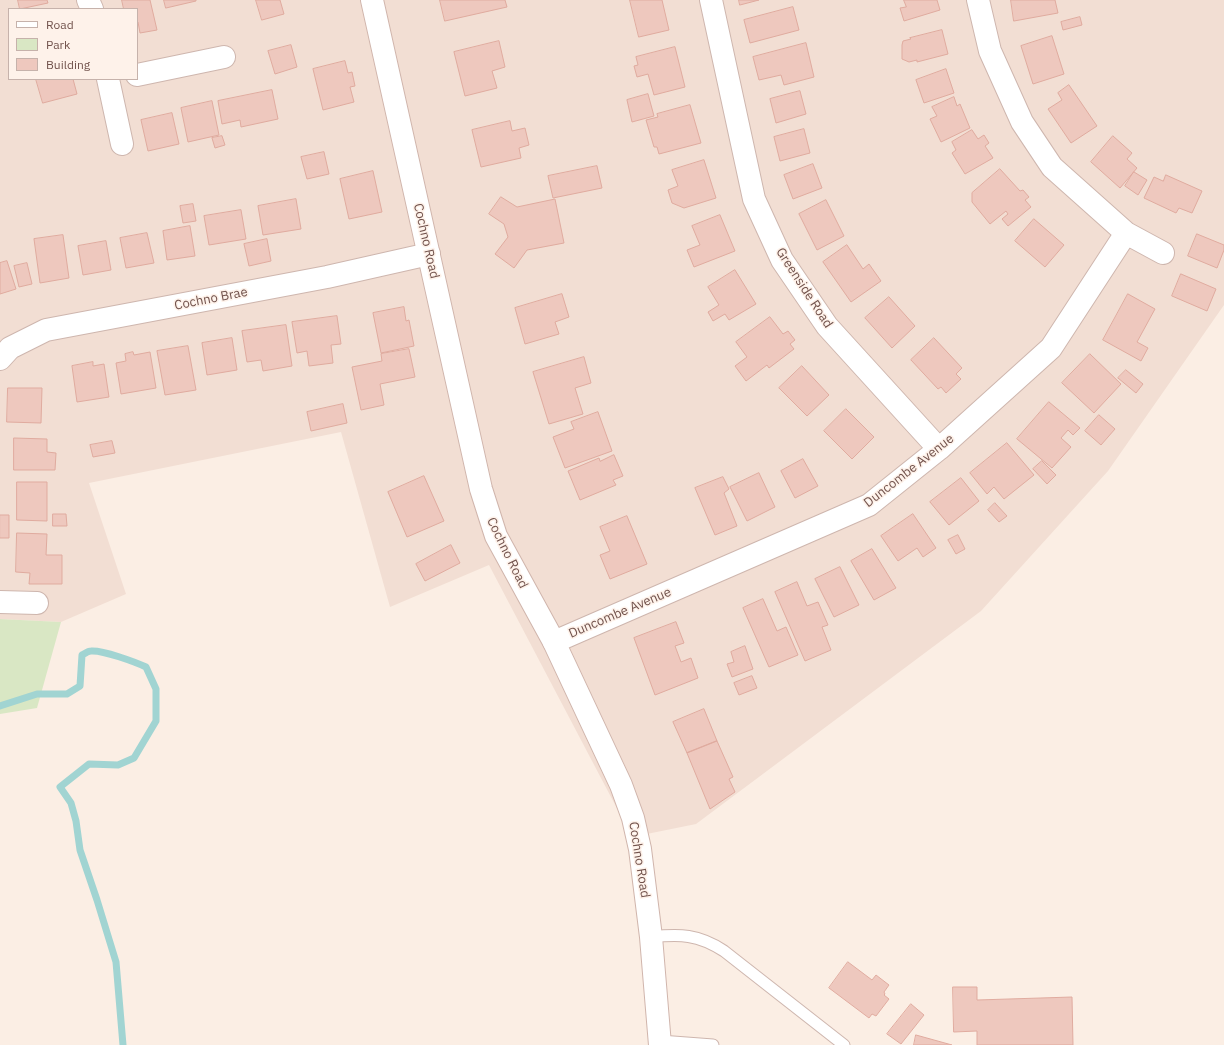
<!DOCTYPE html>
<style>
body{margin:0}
#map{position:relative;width:1224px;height:1045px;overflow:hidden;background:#fbeee4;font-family:"IBM Plex Sans",sans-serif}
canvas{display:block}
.legend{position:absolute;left:8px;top:8px;width:130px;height:72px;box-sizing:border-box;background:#fef2ea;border:1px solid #c6b2ab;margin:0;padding:5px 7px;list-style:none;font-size:12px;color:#71524c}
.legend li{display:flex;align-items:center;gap:8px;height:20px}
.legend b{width:20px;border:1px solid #c6b2ab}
</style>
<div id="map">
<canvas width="1224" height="1045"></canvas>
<ul class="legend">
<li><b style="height:5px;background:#fff"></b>Road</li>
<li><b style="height:11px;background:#d9e7c4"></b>Park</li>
<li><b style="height:11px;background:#eec8be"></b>Building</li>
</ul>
</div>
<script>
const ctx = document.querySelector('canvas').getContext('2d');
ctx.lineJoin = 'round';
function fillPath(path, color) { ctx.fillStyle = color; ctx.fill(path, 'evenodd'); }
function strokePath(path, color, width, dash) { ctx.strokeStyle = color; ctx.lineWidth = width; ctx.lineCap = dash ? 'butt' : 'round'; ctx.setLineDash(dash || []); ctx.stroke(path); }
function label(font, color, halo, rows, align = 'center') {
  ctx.font = font + ' "IBM Plex Sans",sans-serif'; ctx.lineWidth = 3; ctx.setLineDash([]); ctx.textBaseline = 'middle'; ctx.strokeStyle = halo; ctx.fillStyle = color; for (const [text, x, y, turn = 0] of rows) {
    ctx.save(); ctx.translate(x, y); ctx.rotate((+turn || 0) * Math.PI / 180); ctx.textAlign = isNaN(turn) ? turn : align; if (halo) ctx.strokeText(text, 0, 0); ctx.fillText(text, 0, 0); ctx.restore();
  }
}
fillPath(new Path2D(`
 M0,0H1224V305L1108,471L981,611L696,824L632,837L489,565L390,607L341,432L89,483L126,594L61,622L0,619ZM9,9H137V79H9Z`), '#f2ded3');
fillPath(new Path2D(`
 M0,619L61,622L37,708L0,714Z`), '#d9e7c4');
strokePath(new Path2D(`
 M0,706L37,694H67L80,686L82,655C84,654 88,651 91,651C103,650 135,662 146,667L156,689V721L134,758L118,765L89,764L60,787L71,803L76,821L80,850L97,900L116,962L123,1045`), '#a1d4d2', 7);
const building = new Path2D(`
 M18,0H47L48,3L20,9Z
 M122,0H150L157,30L140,33L138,22H137V9H124Z
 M164,0H196V1L166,8Z
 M256,0H280L284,14L262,20Z
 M440,0H505L507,7L445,21Z
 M630,0H662L669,30L639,37Z
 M739,0H759L740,5Z
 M904,0H937L940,10L904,21L900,8L906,7Z
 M1011,0H1055L1058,13L1014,21Z
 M793,7L799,30L750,43L744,20Z
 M1080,17L1082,25L1063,30L1061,22Z
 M942,30L948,54L917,62V60L909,62L902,59V45L903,41L911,39L910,38Z
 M1052,36L1064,74L1033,84L1021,46Z
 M499,41L505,67L492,71L497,88L465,96L454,52Z
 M806,43L814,77L784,85L781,75L759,80L753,57Z
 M291,45L297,67L275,74L268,51Z
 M675,47L685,87L654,95L648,74L637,77L634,66L638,65L636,57Z
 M345,61L348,73L352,72L355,86L350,87L354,102L323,110L313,69Z
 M946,69L954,93L924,103L916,80Z
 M36,79H73L77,94L43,103Z
 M1069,85L1097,126L1071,143L1048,109L1062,100L1058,93Z
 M272,90L278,119L241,127L240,120L222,124L218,101Z
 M800,91L806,114L776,123L770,99Z
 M648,94L654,116L632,122L627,100Z
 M954,97L957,106L960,104L970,128L941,142L930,119L937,116L932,107Z
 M212,101L219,135L188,142L181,108Z
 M690,105L701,143L659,154L657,147H654L646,120L658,117L657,114Z
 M172,113L179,144L148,151L141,120Z
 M510,121L512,131L525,128L529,145L519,148L521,158L481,167L472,130Z
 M804,129L810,153L780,161L774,137Z
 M972,130L978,139L984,135L989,143L985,146L993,158L965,174L952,153L956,150L952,142Z
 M222,136L225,145L215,148L212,138Z
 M1113,136L1132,153L1127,159L1137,168L1120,188L1091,162Z
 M324,152L329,174L307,179L301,157Z
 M704,160L716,198L684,208L672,203L668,190L678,186L672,170Z
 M813,164L822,188L793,199L784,175Z
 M597,166L602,188L553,198L548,176Z
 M1000,169L1020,191L1023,190L1029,197L1025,200L1031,207L1008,226L1002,219L1008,214L1006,211L990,224L972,202V193Z
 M373,171L382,212L349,219L340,179Z
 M1134,172L1147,180L1138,195L1125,186Z
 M1166,175L1202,191L1192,213L1179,208L1176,213L1144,198L1154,177L1163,181Z
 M501,197L517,207L555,199L564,243L527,250L514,268L495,254L508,237L504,224L489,214Z
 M296,199L301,229L263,235L258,206Z
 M826,200L844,236L817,250L799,214Z
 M193,204L196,221L183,223L180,206Z
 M241,210L246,239L209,245L204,216Z
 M720,215L735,251L694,267L687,250L700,245L692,226Z
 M1034,219L1064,245L1045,267L1015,241Z
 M190,226L195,256L167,260L163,231Z
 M147,233L154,263L126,268L120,238Z
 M1197,234L1224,245V250L1217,268L1188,256Z
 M63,235L69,278L40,283L34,239Z
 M267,239L271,261L249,266L244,244Z
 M106,241L111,270L83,275L78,246Z
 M847,245L863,269L869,264L881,281L851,302L823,262Z
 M7,261L16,289L0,294V263Z
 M27,263L32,284L19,287L14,266Z
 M735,270L756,304L729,320L725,314L713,321L708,312L719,305L708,287Z
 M1181,274L1216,289L1207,311L1172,296Z
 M562,294L569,317L555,322L559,334L525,344L515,308Z
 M1128,294L1155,309L1137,342L1148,348L1141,361L1103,340Z
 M889,297L915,326L892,348L865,318Z
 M404,307L406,321L409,320L414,346L381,353L373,313Z
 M337,316L341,344L331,345L333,363L309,366L307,351L297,353L292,322Z
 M770,317L783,334L788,331L795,340L790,344L794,349L769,368L767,365L746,381L735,366L747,357L736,342Z
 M286,325L292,366L263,371L261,360L247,362L242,331Z
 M232,338L237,370L207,375L202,343Z
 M934,338L962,368L956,374L961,379L946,393L941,387L938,389L911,360Z
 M188,346L196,390L165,395L157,351Z
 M409,349L415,377L380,384L384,405L361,410L352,367L382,361L381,354Z
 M133,352L134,355L150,352L156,388L121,394L116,363L126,361L125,354Z
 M1090,354L1121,384L1094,413L1062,383Z
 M584,357L591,383L575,388L583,414L549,424L533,372Z
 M93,362V366L104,364L109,397L77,402L72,366Z
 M802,366L829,395L807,416L779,388Z
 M1126,370L1143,384L1136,393L1118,378Z
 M8,388H42L41,423L7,422Z
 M1049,402L1080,428L1073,435L1068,430L1061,438L1071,447L1052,468L1017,439Z
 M343,404L347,423L311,431L307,412Z
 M846,409L874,437L852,459L824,431Z
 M598,412L612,451L565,468L553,437L574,429L571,422Z
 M1099,415L1115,429L1101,445L1085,431Z
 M14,438L47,439V452L56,453L55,470H14Z
 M112,441L115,453L93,457L90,445Z
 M1007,443L1034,475L1004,499L994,487L987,494L970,473Z
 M614,455L623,476L613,480L616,485L580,500L568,471L599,458L600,461Z
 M803,459L818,486L795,498L781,471Z
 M1042,461L1056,475L1047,484L1033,469Z
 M759,473L775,507L747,521L730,487Z
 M424,476L444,521L407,537L388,492Z
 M723,477L729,489L724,493L737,526L715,535L695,488Z
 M961,478L979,501L949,525L930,502Z
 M17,482H47V521L17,520Z
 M995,503L1007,516L999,522L988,510Z
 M53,514H66L67,526H53Z
 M913,514L936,548L923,557L917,548L898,561L881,536Z
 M0,515H9V538H0Z
 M627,516L647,564L610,579L600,555L610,551L600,527Z
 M17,533L47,534L46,555H62V584H29L30,573L16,572Z
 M958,535L965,549L956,554L948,540Z
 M451,545L460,563L425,581L416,564Z
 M872,549L896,588L874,600L851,561Z
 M840,567L859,605L834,617L815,579Z
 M797,582L807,606L818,602L828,625L822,627L831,650L805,661L775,592Z
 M763,599L777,631L786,627L798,655L769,667L743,608Z
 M676,622L684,643L675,646L681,662L691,658L698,678L655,695L634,638Z
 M745,646L753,669L732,677L727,664L734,662L731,652Z
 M752,676L757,688L739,695L734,683Z
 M704,709L717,741L687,753L673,722Z
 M717,741L733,777L729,779L735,792L710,809L687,753Z
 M848,962L872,980L876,975L889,985L884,992L885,994L884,995L889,999L876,1016L872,1014L869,1018L829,988Z
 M953,987H977V1000L1072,997L1073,1045H977V1031L954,1032Z
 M911,1004L924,1015L901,1044L887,1034Z
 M916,1035L952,1045H914Z`);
fillPath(building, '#eec8be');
strokePath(building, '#e0ab9f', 1);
const lane = new Path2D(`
 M651,937C680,934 698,934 724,951L844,1045
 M660,1041L713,1045`);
const street = new Path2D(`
 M88,0L92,9
 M711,0L754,199L782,260L827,326L939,449
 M978,0L990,51L1022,122L1052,167L1126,233L1163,253
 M137,75L224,57
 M108,79L122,144
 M0,359L10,348L46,330L327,277L429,254
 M0,602L37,603
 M554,642L869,505L939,449L1051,348L1126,233`);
const secondary = new Path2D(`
 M372,0L481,489L496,536L554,642L621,785L633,818L640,849L651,937L660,1045`);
strokePath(lane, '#ceb6ae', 13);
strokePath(street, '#ceb6ae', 24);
strokePath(secondary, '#d0b5ac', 24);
strokePath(lane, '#fff', 11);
strokePath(street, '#fff', 22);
strokePath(secondary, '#fff', 22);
label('13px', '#71524c', '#fef2ea', [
 ["Cochno Road",426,241,77],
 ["Greenside Road",804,288,57],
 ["Cochno Brae",211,299,-11],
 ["Duncombe Avenue",909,471,-38],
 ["Cochno Road",507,553,64],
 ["Duncombe Avenue",620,613,-23],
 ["Cochno Road",639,860,81]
]);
</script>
